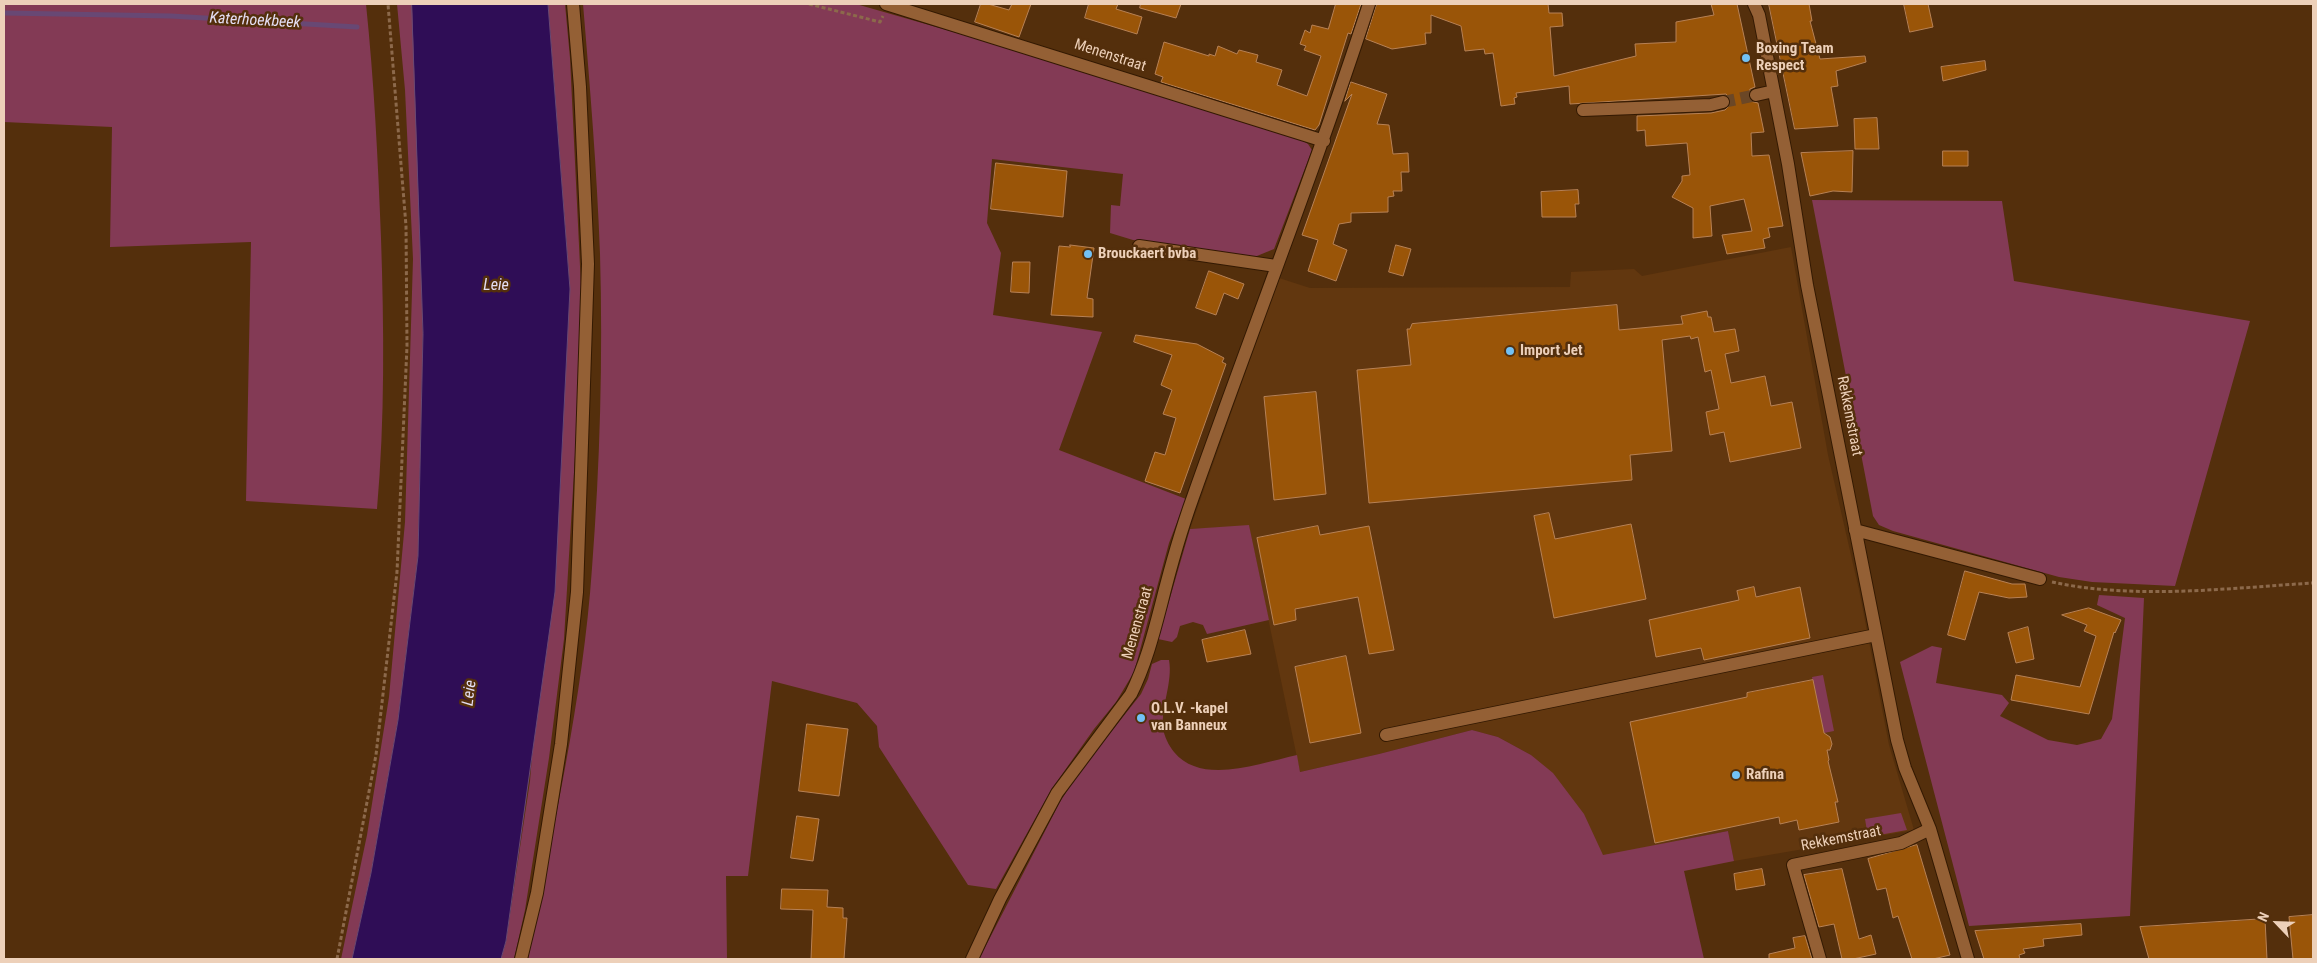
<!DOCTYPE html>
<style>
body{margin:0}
#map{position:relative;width:2317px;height:963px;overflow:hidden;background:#542f0c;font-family:"Roboto Condensed",sans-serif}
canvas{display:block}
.frame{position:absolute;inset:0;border:5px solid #edd0b9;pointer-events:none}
.north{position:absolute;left:2252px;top:898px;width:50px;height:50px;-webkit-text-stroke:4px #542f0c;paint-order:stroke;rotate:294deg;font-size:14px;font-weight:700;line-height:20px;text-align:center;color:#edd0b9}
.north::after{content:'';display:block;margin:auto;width:18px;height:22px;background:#edd0b9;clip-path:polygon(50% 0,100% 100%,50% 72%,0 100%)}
</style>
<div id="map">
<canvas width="2317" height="963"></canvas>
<div class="frame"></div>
<div class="north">N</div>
</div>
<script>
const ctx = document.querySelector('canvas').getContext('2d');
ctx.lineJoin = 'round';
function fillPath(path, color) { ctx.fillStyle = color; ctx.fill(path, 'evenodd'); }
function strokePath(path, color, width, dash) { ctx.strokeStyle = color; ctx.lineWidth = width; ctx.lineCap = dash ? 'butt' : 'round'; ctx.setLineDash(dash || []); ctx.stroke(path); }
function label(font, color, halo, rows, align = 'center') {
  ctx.font = font + ' "Roboto Condensed",sans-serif'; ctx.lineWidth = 5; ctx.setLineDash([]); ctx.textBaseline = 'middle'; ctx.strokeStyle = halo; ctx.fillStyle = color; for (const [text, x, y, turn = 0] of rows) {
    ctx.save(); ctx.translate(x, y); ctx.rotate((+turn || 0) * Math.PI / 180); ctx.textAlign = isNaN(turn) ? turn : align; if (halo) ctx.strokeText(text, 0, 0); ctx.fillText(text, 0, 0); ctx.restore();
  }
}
fillPath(new Path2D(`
 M1791,247L1828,455L1859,590L1889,745L1914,830L1734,861L1728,831L1603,856L1531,755L1498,737L1472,730L1379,754L1300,772L1249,526L1190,529L1279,278L1310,288L1570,287L1571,272L1634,269L1642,276Z`), '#62370f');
fillPath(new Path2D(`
 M4,4H366C374,81 378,159 381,238C384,328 385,419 377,509L246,501L251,242L110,247L112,127L4,122Z
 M397,4H412L414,22L423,334L418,556L398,720L371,873L352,959H341L367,835L389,697L405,522L413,259L405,90Z
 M548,4H565L570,58L581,287L578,406L564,639L549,758L525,910L514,959H501L506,941L530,781L570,289Z
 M583,4H856L1072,66L1300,139L1308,144L1312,150L1274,249L1252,258L1133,240L1110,233L1111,205L1120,206L1123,174L992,159L987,223L1001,253L993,315L1102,332L1059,450L1186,499L1169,543L1134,672L1116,702L1094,729L1051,790L996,889L968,885L879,747L877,726L857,703L772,681L748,876H726L727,959H528C552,830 583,700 592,568C600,465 603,358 600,254C597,171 590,87 583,4Z
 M1812,200L2002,201L2014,281L2250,321L2175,586L2092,582L2059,577L1893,531L1879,525L1873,516Z
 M1249,525L1269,620L1207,634L1203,625L1193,622L1180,626L1177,637L1172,642L1158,639L1190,529Z
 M2099,595L2144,598L2130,916L1969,926L1900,662L1932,646L1942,648L1936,683L2002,695L2009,703L2000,716L2048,740L2077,745L2101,739L2112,719L2125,618L2097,605Z
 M1161,660H1169C1173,682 1161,706 1163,728C1164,736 1169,746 1174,752C1202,786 1260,763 1297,755L1300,772L1379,754L1472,730L1498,737L1531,755L1553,773L1584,814L1603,855L1728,831L1734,861L1684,871L1704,959H979L1060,802L1077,775L1141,694L1148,679L1152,664Z
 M1823,675L1834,731L1824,733L1812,677Z
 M1901,813L1907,830L1868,837L1865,819Z`), '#833a55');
const water = new Path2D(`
 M412,4H548L570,289L555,592L506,941L501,959H352L371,873L398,720L418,556L423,334Z`);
fillPath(water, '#2f0d56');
strokePath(water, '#684874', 1);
strokePath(new Path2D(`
 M4,13L171,16L357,27`), '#684874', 5);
const building = new Path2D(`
 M981,4H988L1009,10L1012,4H1031L1019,37L975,22Z
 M1089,4H1118L1116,9L1142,17L1137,34L1085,18Z
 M1141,4H1181L1176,18L1140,8Z
 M1336,4H1361L1351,34L1348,33L1319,125L1315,130L1161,82L1163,77L1155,74L1164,42L1209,56V54L1215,56L1218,46L1237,54L1239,50L1258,55L1256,62L1282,70L1277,85L1307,96L1321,56L1304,50L1306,46L1300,44L1305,30L1310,33L1312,25L1328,29Z
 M1377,4H1548L1549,13H1562L1563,26L1550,27L1554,76L1636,56L1635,44L1676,42V22L1714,15L1711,4H1737L1755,87L1750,89L1748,96L1750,101L1758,103L1764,132L1751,133L1752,156L1769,155L1783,226L1768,228L1770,237L1763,239L1765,248L1727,254L1722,235L1752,231L1744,199L1710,206L1712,236L1693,238V208L1672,197L1682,181V176L1690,175L1687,143L1646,146L1645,130L1637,131V116L1711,113L1725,110L1731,104L1729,97L1726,94L1570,104L1569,86L1516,93L1517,97L1514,98L1515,104L1501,106L1493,53L1485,54L1484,49L1465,51L1461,26L1431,15V33H1425L1426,44L1392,49L1366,39Z
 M1769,4H1809L1812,21H1810L1820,59L1865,56L1866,62L1836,71L1838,86L1831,87L1838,126L1795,129Z
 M1904,4H1928L1933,27L1910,32Z
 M1985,61L1986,70L1943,81L1941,67Z
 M1351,82L1387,94L1377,124L1389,125L1393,154L1408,153L1409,172H1401L1402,191H1393L1394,196L1388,197V212L1351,213V222L1339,224L1333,244L1347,250L1336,281L1308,271L1318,240L1302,235L1352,94L1345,101Z
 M1877,118L1879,149H1855L1854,119Z
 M1853,151L1852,192L1833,191L1810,196L1801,153Z
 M1943,151H1968V166H1943Z
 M996,163L1067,171L1063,217L991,209Z
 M1578,190L1579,204H1575L1576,217H1542L1541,192Z
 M1070,245L1094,248L1087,298L1093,299V317L1051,315L1059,246L1070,247Z
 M1396,245L1411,249L1403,276L1389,272Z
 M1013,262H1030L1029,293L1011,292Z
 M1209,271L1244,284L1238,299L1224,293L1216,315L1196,308Z
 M1617,305L1619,330L1683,324L1681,316L1707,311L1708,317H1711L1714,332L1735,329L1739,351L1725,354L1731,383L1765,376L1771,406L1792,402L1801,448L1730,462L1724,432L1710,435L1706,412L1719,409L1711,370L1705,372L1698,337L1691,339L1690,336L1662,340L1672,451L1630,455L1632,480L1369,503L1357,370L1411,365L1407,329H1410L1412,324Z
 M1136,335L1197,344L1224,358L1222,362L1226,364L1180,493L1145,481L1155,452L1165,455L1176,418L1163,414L1172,390L1161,385L1172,355L1134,342Z
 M1316,392L1326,494L1274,500L1264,397Z
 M1549,513L1555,539L1631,524L1646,599L1554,618L1534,516Z
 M1318,526L1320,535L1369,526L1394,650L1369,654L1358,597L1295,609L1296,620L1274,625L1257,538Z
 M1965,571L2012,584H2025L2027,597L2009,598L1979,592L1965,640L1948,635Z
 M1754,587L1756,597L1800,587L1810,638L1704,660L1701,648L1656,657L1649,620L1739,600L1737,591Z
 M2089,608L2121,620L2115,633L2114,632L2089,714L2011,700L2016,675L2080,687L2096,636L2084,631L2087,625L2062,615Z
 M2028,627L2034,659L2016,663L2008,633Z
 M1245,630L1251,654L1207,662L1202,640Z
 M1346,656L1361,733L1310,743L1295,667Z
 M1813,680L1824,733L1830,737L1832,744L1830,750H1827L1829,760L1828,761L1838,802H1835L1839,822L1799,830L1797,820L1780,824L1779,817L1655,843L1630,722L1747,697V693Z
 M807,724L848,729L839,796L799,791Z
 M797,816L819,819L813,861L791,858Z
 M1917,845L1950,955L1933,959H1912L1898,916L1893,918L1886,888L1877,890L1868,859Z
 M1762,869L1765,885L1736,890L1734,874Z
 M1842,869L1859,939L1871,935L1876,954L1853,959H1842L1834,924L1819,927L1804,875Z
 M782,889L828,890L827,907L843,908V918H847L844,959H811L813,910L781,909Z
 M2313,915V959H2293L2289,917Z
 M2265,919L2267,959H2149L2140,927Z
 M2081,924L2082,935L2043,939L2044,946L2023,949L2025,953L2019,955L2020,959H1984L1975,931Z
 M1805,936L1812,959H1769V954L1795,948L1793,938Z`);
fillPath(building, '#9a5508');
strokePath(building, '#b78155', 1);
strokePath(new Path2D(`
 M1723,102L1756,95`), '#6b4726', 12, [12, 6]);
const minor = new Path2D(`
 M886,4L1324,141
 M1754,4L1759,15L1788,164L1807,285L1897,740L1905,768L1930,829L1968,959
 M1756,95L1774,91
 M1583,110L1711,105L1723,102
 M1139,246L1276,266
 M1855,530L2040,579
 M1386,735L1876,635
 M521,959L537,893L561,744L577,592L588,264L580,87L573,4
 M972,959L1000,899L1057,793L1131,694C1145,666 1153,636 1161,605C1170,569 1180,533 1193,497C1251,333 1315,170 1369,4
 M1820,959L1793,865L1901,843L1930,829`);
strokePath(minor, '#331902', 14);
strokePath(new Path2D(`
 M809,4L880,22L883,16
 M2052,582C2134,600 2230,588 2313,583
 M337,959L376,755L397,572L407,346L406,226L388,4`), '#8c694b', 3, [4, 2.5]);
strokePath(minor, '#946035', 12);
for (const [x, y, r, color] of [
 [1746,58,5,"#72c1f5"],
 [1088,254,5,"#72c1f5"],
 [1510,351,5,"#72c1f5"],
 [1141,718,5,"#72c1f5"],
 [1736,775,5,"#72c1f5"]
]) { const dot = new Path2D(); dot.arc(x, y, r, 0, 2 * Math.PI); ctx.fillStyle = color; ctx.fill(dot); strokePath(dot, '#542f0c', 2); }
label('bold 15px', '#edd0b9', '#542f0c', [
 ["Boxing Team",1756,49],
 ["Respect",1756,66],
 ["Brouckaert bvba",1098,254],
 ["Import Jet",1520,351],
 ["O.L.V. -kapel",1151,709],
 ["van Banneux",1151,726],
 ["Rafina",1746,775]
], 'left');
label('15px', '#edd0b9', '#542f0c', [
 ["Menenstraat",1110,56,18],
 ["Rekkemstraat",1849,416,79],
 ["Menenstraat",1138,623,-74],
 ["Rekkemstraat",1841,839,-11]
]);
label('italic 16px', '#e4def3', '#542f0c', [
 ["Katerhoekbeek",255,21,3],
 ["Leie",496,286],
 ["Leie",470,693,-83]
]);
</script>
